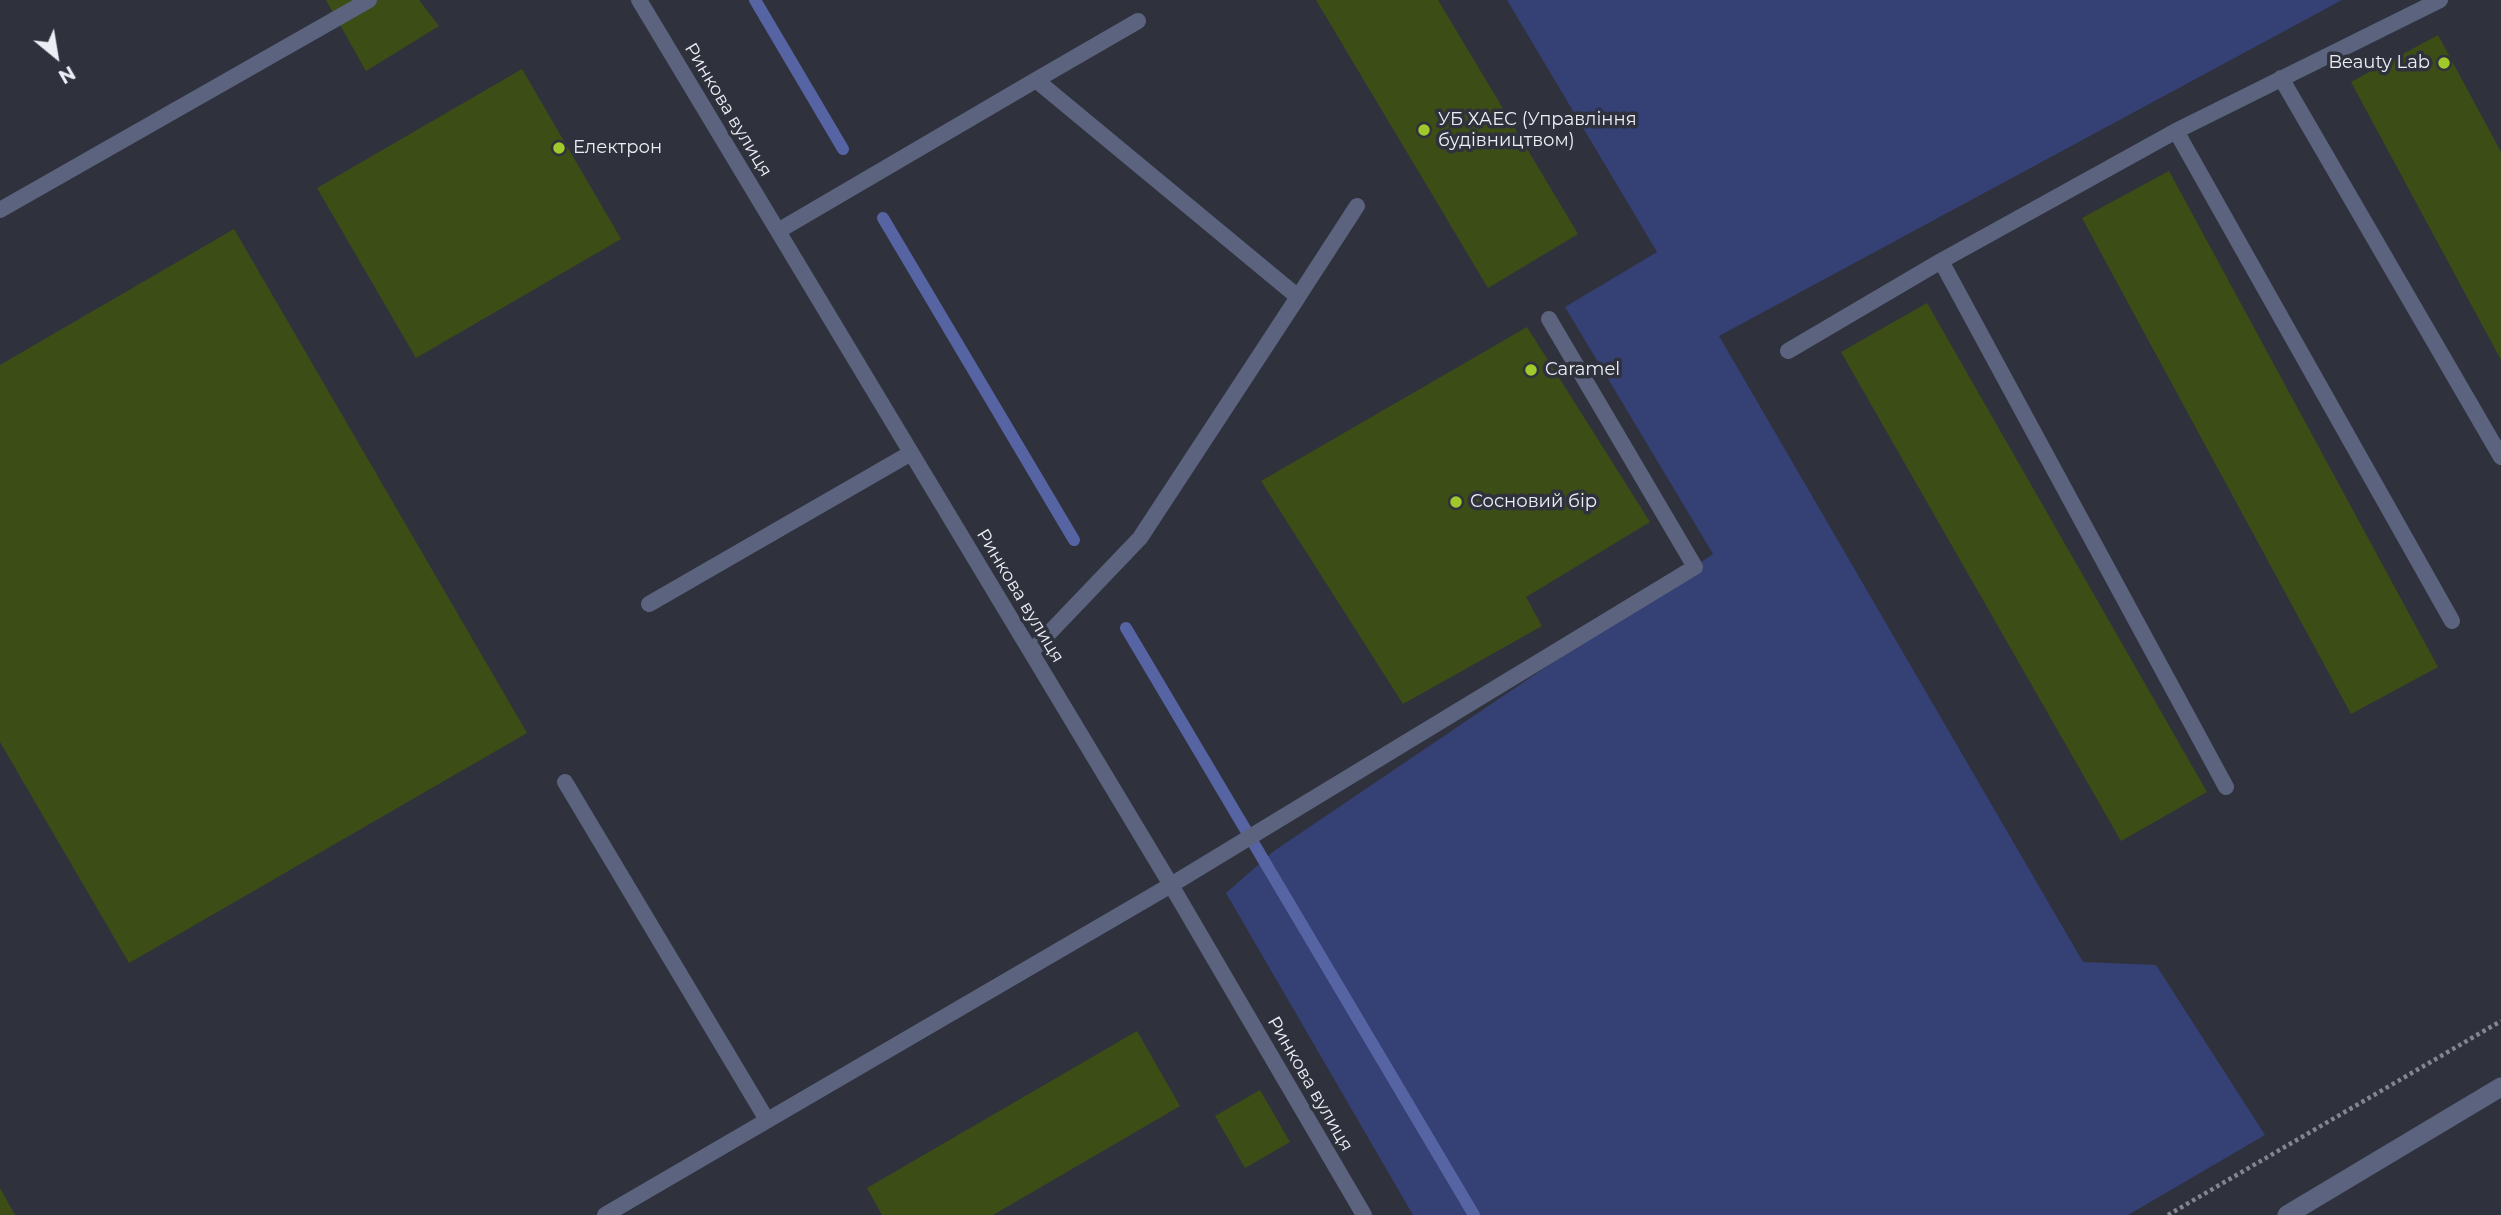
<!DOCTYPE html>
<meta charset="utf-8">
<style>
body{margin:0}
#map{position:relative;width:2501px;height:1215px;overflow:hidden;background:#2f323c;font-family:Montserrat,sans-serif}
canvas{display:block}
.north{position:absolute;left:21px;top:21px;width:70px;height:70px;-webkit-text-stroke:5px #2f323c;paint-order:stroke;rotate:150deg;font-size:19px;font-weight:700;line-height:28px;text-align:center;color:#eceef5}
.north::after{content:'';display:block;margin:auto;width:24px;height:32px;background:#eceef5;clip-path:polygon(50% 0,100% 100%,50% 72%,0 100%)}
</style>
<div id="map">
<canvas width="2501" height="1215"></canvas>
<div class="north">N</div>
</div>
<script>
const ctx = document.querySelector('canvas').getContext('2d');
ctx.lineJoin = 'round';
function fillPath(path, color) { ctx.fillStyle = color; ctx.fill(path, 'evenodd'); }
function strokePath(path, color, width, dash) { ctx.strokeStyle = color; ctx.lineWidth = width; ctx.lineCap = dash ? 'butt' : 'round'; ctx.setLineDash(dash || []); ctx.stroke(path); }
function label(font, color, halo, rows, align = 'center') {
  ctx.font = font + ' Montserrat,sans-serif'; ctx.lineWidth = 7; ctx.setLineDash([]); ctx.textBaseline = 'middle'; ctx.strokeStyle = halo; ctx.fillStyle = color; for (const [text, x, y, turn = 0] of rows) {
    ctx.save(); ctx.translate(x, y); ctx.rotate((+turn || 0) * Math.PI / 180); ctx.textAlign = isNaN(turn) ? turn : align; if (halo) ctx.strokeText(text, 0, 0); ctx.fillText(text, 0, 0); ctx.restore();
  }
}
fillPath(new Path2D(`
 M1507,0H2342L1719,336L2083,962L2156,965L2265,1135L2128,1215H1413L1226,893L1274,851L1713,554L1565,307L1657,252Z`), '#354074');
strokePath(new Path2D(`
 M755,0L843,149
 M883,218L1074,540
 M1126,628L1474,1215`), '#5664a3', 12);
fillPath(new Path2D(`
 M326,0H419L439,26L366,71Z
 M1316,0H1438L1578,234L1488,288Z
 M2438,35L2501,152V360L2351,82Z
 M522,69L621,239L416,358L317,188Z
 M2169,171L2438,667L2351,714L2082,218Z
 M234,229L527,733L129,963L0,742V365Z
 M1927,303L2207,792L2121,841L1841,352Z
 M1527,327L1650,522L1526,597L1542,626L1403,704L1261,481Z
 M1137,1031L1180,1106L993,1215H882L867,1188Z
 M1260,1090L1290,1142L1245,1168L1215,1116Z
 M0,1188L15,1215H0Z`), '#3d4d16');
strokePath(new Path2D(`
 M2168,1215L2501,1021`), '#84868f', 4.5, [3.5, 3.5]);
strokePath(new Path2D(`
 M639,0L1171,885L1364,1215
 M2281,78L2501,457
 M1036,80L1138,21
 M2176,131L2452,621
 M0,210L369,0
 M778,231L1036,80L1298,297L1140,538L1031,652
 M1941,261L2226,787
 M1298,297L1357,206
 M1788,351L1941,261L2176,131L2440,0
 M649,604L911,453
 M565,782L767,1120
 M605,1215L1171,885L1695,567L1549,319`), '#5b637f', 16);
strokePath(new Path2D(`
 M2287,1215L2501,1087`), '#5b637f', 19);
for (const [x, y, r, color] of [
 [2444,63,7,"#a0c92b"],
 [1424,130,7,"#a0c92b"],
 [559,148,7,"#a0c92b"],
 [1531,370,7,"#a0c92b"],
 [1456,502,7,"#a0c92b"]
]) { const dot = new Path2D(); dot.arc(x, y, r, 0, 2 * Math.PI); ctx.fillStyle = color; ctx.fill(dot); strokePath(dot, '#2f323c', 2.5); }
label('18px', '#eceef5', '#2f323c', [
 ["Beauty Lab",2430,63,"right"],
 ["УБ ХАЕС (Управління",1438,120],
 ["будівництвом)",1438,141],
 ["Електрон",573,148],
 ["Caramel",1545,370],
 ["Сосновий бір",1470,502]
], 'left');
label('18px', '#eceef5', '#2f323c', [
 ["Ринкова вулиця",728,110,59],
 ["Ринкова вулиця",1020,596,59],
 ["Ринкова вулиця",1310,1084,60]
]);
</script>
